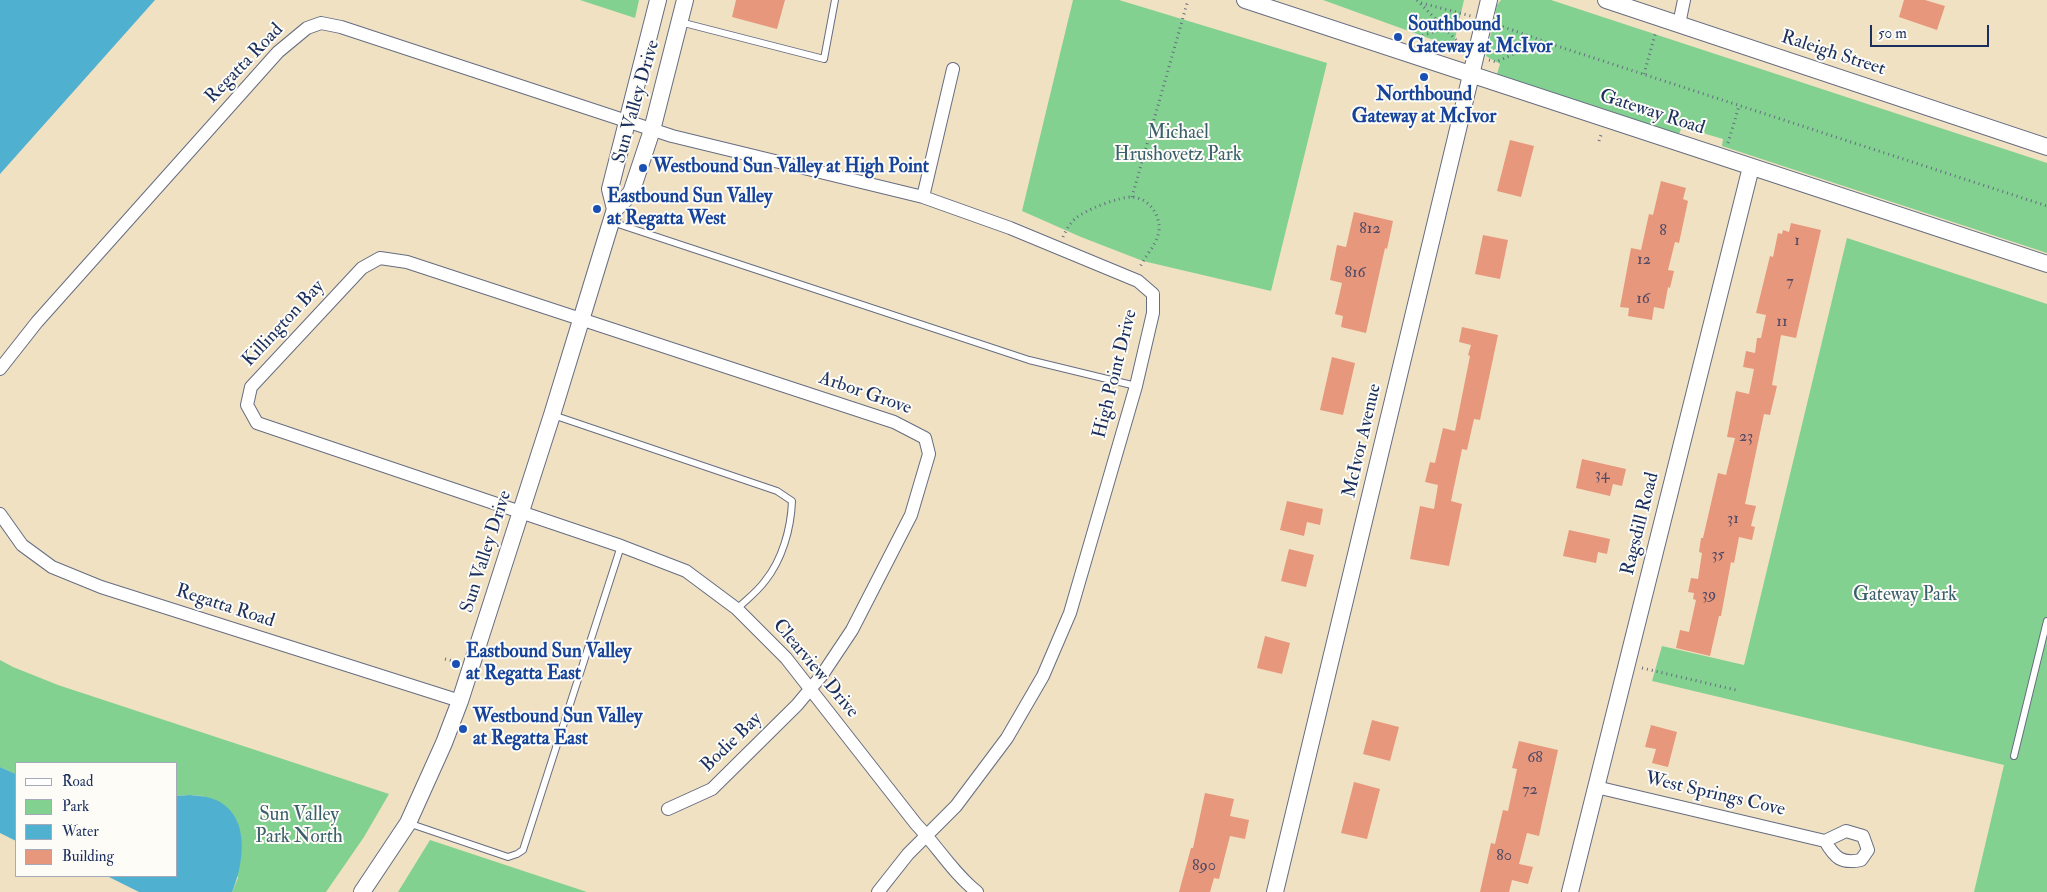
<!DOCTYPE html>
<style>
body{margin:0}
#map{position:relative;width:2047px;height:892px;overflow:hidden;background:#f0e1c3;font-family:"IM FELL Double Pica",serif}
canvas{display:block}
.legend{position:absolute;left:15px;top:762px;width:162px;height:115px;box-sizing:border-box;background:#fdfcf7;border:1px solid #a3aaba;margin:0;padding:6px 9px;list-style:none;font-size:15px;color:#1b2f5e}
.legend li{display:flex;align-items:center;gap:10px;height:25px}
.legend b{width:25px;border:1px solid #a3aaba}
.scale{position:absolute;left:1870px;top:25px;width:119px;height:22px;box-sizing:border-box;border:2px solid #1b2f5e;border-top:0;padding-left:6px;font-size:15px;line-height:18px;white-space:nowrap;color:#1b2f5e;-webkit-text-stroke:4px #fdfcf7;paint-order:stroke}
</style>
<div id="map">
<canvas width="2047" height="892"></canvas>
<ul class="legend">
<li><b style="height:6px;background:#fff"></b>Road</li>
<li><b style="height:14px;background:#82d191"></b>Park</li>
<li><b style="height:14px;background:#50b0cf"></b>Water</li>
<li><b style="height:14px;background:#e7977c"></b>Building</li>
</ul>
<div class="scale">50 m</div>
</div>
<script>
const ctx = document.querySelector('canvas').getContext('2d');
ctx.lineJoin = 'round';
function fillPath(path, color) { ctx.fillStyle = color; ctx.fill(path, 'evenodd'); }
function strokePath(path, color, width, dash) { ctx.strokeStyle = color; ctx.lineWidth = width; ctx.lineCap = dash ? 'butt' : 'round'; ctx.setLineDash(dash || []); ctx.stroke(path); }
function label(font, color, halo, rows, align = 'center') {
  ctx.font = font + ' "IM FELL Double Pica",serif'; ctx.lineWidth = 4; ctx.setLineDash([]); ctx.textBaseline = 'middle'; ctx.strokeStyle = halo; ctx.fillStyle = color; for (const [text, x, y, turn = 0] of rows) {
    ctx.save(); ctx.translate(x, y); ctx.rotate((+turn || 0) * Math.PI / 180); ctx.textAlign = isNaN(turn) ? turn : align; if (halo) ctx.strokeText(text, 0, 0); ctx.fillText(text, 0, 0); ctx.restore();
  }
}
fillPath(new Path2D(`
 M580,0H639L635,18Z
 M1073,0H1119L1327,63L1271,291L1143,261L1081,237L1022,211Z
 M1323,0H1464L1453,47Z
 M1501,0H1551L2047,163V253L1722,146L1723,139L1682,127L1679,134L1497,74L1500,64L1486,56L1497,5Z
 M1847,238L2047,304V892H1974L2004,765L1652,681L1662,646L1744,665Z
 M0,660L13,667L58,685L389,794L364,837L326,892H232L238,878L203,796L190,795L176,796V763H16V774L0,767Z
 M430,840L587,892H398Z`), '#82d191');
fillPath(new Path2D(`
 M0,0H155L0,174Z
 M0,767L16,774V841L0,833Z
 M190,795C201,796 211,797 220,802C251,820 243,866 232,892H139L107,876H176V796Z`), '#50b0cf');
fillPath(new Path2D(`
 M736,0H785L777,29L732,17Z
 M1904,0H1925L1945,6L1937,30L1899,17Z
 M1510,140L1534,146L1521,197L1497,191Z
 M1661,181L1686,188L1683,199L1688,201L1679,243L1675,242L1668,270L1674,271L1670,288L1668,287L1664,309L1654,307L1652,320L1628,316L1629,308L1620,307L1631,248L1641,250L1649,214L1653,215Z
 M1354,212L1393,221L1387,249L1385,248L1366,333L1341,327L1343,316L1335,314L1342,283L1330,280L1337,245L1346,247Z
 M1791,223L1821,230L1796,338L1781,335L1772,385L1777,386L1770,415L1764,414L1745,504L1756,506L1751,526L1755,527L1752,540L1739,537L1734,563L1731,562L1721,616H1719L1710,656L1676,648L1680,630L1689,632L1696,600L1693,599L1694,593L1688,592L1691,578L1698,579L1702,553L1699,552L1701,538H1703L1718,473L1726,475L1735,438L1727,437L1736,391L1749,394L1754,369L1743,367L1746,351L1755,353L1757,338H1761L1766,315L1756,313L1770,256L1773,257L1778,233L1782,234L1783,230L1789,232Z
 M1483,235L1508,240L1500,279L1475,274Z
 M1462,327L1498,335L1480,420L1474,419L1467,450L1462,449L1451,501L1462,504L1449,566L1410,559L1420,506L1434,509L1438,485L1425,482L1430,462L1435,463L1443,428L1455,431L1470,356L1468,355L1471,345L1459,342Z
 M1332,357L1355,363L1343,415L1320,410Z
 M1582,459L1626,469L1622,486L1613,484L1610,496L1576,488Z
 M1287,501L1323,509L1320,525L1307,522L1304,536L1280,530Z
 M1569,530L1610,539L1607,554L1598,552L1596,563L1563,556Z
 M1289,549L1314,555L1306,587L1281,581Z
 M1265,636L1290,643L1282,674L1257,668Z
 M1372,720L1399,727L1390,761L1363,754Z
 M1651,725L1677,732L1668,767L1652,763L1656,749L1645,747Z
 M1519,741L1558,750L1539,836L1527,833L1519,864L1533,867L1528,884L1512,880L1509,892H1480L1491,843L1495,844L1503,810L1508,811L1517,769L1512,768Z
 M1354,782L1380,789L1367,839L1341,833Z
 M1205,793L1234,799L1230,816L1249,820L1245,839L1230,836L1219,879L1214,878L1210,892H1179L1191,848H1193Z`), '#e7977c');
const service = new Path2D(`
 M680,22L824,59L835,0
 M612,222L1029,360L1136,386
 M553,415L777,491L792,501C791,529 782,560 765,581C757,592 746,600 737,609
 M2014,756L2047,621
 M408,823L508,857L517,854L523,850L621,546`);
const minor = new Path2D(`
 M1679,24L1684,0
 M923,197L953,69
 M0,369L37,322L278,52L307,28L321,23L341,27L672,136L923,197L1010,228L1138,281L1153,294V313L1136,386L1070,613L1043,676L1007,738L956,806L908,854L878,892
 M0,514L22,545L52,567L101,587L460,701
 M1596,787L1825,841C1835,858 1841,864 1861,860L1868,850L1863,836L1846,831L1825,841
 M668,809L712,789L797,705L822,675L852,630L911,515L929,454L925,438L894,422L407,262L380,258L362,268L251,387L247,405L257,423L621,546L686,571L737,609L786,658L916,824C937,846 953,873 977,892`);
const tertiary = new Path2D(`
 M1245,0L2047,264
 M1606,0L2047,147
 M615,209L610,189L658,0
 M362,892L408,823L444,743L460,701L552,415L615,209L631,193L652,130L685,0
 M1275,892L1489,0
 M1570,892L1751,167`);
strokePath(service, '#666d81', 8);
strokePath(minor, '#666d81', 14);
strokePath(tertiary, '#666d81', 18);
strokePath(new Path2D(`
 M1417,0L1462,46
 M1421,3L1471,16
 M1498,25L1549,43
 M1413,39L1445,28
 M1489,60L1496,62L1527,48L1554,45L2047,206
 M1644,74L1656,31
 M1599,141L1602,132
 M1728,143L1739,106
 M1132,197L1188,0
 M1063,237C1066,230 1070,223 1076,218C1085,210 1121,196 1133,197C1149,199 1160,214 1159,230C1157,245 1146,254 1140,267
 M445,659L457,662L456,664
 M1642,668L1736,690`), '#666d81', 3, [1, 4]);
strokePath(service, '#fff', 6);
strokePath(minor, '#fff', 12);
strokePath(tertiary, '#fff', 16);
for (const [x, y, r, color] of [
 [1398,37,5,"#1a4fb4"],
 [1424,77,5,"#1a4fb4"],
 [643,168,5,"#1a4fb4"],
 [597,209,5,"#1a4fb4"],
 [456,664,5,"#1a4fb4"],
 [463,729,5,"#1a4fb4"]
]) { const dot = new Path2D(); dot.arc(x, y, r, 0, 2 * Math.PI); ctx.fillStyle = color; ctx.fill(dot); strokePath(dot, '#fdfcf7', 2); }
label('16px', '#4e4966', null, [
 ["812",1370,230],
 ["8",1663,232],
 ["1",1797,242],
 ["12",1644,261],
 ["816",1355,274],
 ["7",1790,283],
 ["16",1643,300],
 ["11",1782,323],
 ["23",1746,438],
 ["34",1602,476],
 ["31",1733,520],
 ["35",1718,556],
 ["39",1709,596],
 ["68",1535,759],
 ["72",1530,791],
 ["80",1504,857],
 ["890",1204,867]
]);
label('bold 19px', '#164399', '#fdfcf7', [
 ["Southbound",1408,26],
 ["Gateway at McIvor",1408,48],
 ["Northbound",1424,96,"center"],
 ["Gateway at McIvor",1424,118,"center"],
 ["Westbound Sun Valley at High Point",653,168],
 ["Eastbound Sun Valley",607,198],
 ["at Regatta West",607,220],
 ["Eastbound Sun Valley",466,653],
 ["at Regatta East",466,675],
 ["Westbound Sun Valley",473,718],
 ["at Regatta East",473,740]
], 'left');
label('19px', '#1b2f5e', '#fdfcf7', [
 ["Raleigh Street",1833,54,18],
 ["Regatta Road",245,64,-46],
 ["Sun Valley Drive",637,102,-74],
 ["Gateway Road",1652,113,18],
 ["Killington Bay",284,324,-47],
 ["High Point Drive",1116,374,-76],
 ["Arbor Grove",865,394,19],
 ["McIvor Avenue",1363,441,-77],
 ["Ragsdill Road",1641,524,-76],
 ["Sun Valley Drive",487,552,-72],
 ["Regatta Road",225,607,18],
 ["Clearview Drive",815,669,50],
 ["Bodie Bay",732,743,-44],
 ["West Springs Cove",1715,795,13]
]);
label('19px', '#3a606d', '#fdfcf7', [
 ["Michael",1178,134],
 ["Hrushovetz Park",1178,156],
 ["Gateway Park",1905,596],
 ["Sun Valley",299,816],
 ["Park North",299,838]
]);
</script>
